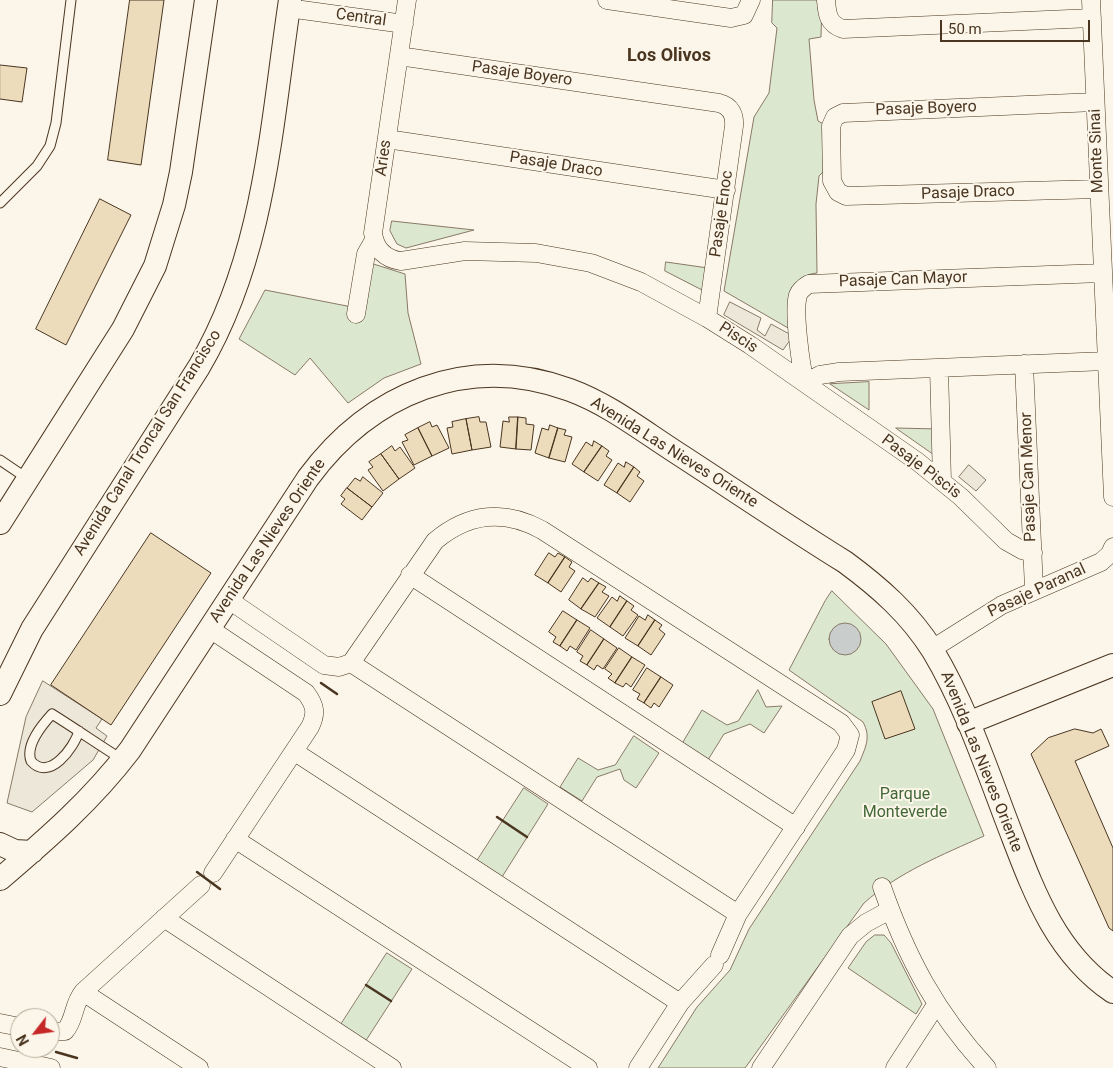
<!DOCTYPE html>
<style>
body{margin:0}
#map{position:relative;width:1113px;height:1068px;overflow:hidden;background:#fbf6e9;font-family:Roboto,sans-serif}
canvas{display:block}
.north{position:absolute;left:10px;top:1008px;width:50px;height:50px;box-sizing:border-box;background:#fbf6e9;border:1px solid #b4a999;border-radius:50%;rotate:240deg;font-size:14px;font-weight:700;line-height:20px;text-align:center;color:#4a3520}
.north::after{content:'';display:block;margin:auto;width:18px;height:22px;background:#c62828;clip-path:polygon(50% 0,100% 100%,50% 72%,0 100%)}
.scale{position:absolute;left:940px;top:20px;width:150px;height:22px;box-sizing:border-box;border:2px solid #4a3520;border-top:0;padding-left:6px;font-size:15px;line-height:18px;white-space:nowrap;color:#4a3520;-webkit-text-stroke:4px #fbf6e9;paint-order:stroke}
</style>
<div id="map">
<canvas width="1113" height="1068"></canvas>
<div class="north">N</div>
<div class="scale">50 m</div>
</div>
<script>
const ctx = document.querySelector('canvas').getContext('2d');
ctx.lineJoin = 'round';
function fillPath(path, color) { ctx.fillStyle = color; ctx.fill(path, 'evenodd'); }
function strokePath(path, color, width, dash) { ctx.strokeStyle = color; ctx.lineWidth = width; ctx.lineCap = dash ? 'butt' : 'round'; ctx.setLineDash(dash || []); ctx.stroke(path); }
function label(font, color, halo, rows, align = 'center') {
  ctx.font = font + ' Roboto,sans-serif'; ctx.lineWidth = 4; ctx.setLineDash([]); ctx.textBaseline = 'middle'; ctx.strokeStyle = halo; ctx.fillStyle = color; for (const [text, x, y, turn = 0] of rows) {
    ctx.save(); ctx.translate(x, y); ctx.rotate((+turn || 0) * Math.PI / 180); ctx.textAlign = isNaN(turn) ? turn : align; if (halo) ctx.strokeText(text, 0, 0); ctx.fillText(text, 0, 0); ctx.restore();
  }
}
const green = new Path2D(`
 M773,0H822L821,37L809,39L814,100L818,121L825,125L824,171L819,176L816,204L817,273C785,276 794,308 795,332L724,291L754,117L769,93L777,28L772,23Z
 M392,221L474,230L406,248L397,244L390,231Z
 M361,260L405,274L408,313L421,364L384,378L348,403L310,358L295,375L239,339L265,290L352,307Z
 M666,262L708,268L704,291L665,271Z
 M869,382V410L830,384Z
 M896,428L938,429L939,458Z
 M832,591L886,644L933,709L984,836C942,855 899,872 864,903L745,1068H658L697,1007L730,970L749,929L860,761C866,746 871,737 863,722L789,670L825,601Z
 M758,690L766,707L782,706L764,733L750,724L724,734L706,763L680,747L702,710L727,725L738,721Z
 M634,736L659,753L636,788L624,780L620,769L597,777L582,801L560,787L578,758L598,770L615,765Z
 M524,788L548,804L502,877L477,861Z
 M875,935H884L891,943L922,1004L916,1014L848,968L866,942Z
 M387,953L412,969L365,1042L340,1026Z`);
fillPath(green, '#dce7d0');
strokePath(green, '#887966', 1);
const parking = new Path2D(`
 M730,302L761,318L757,330L765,336L771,324L793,336L783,350L724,315Z
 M969,465L986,480L976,491L959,477Z
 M43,681L102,719L96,728L107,736L93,760L32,812L7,803L26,717Z`);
fillPath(parking, '#ede7d9');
strokePath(parking, '#887966', 1);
const water = new Path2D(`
 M829 639a16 16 0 1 1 32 0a16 16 0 1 1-32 0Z`);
fillPath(water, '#c9cecd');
strokePath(water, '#887966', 1);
const building = new Path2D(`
 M130,0H164L141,165L108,160Z
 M0,65L27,68L22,102L0,99Z
 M100,199L131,215L66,345L36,329Z
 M479,417L480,422H486L491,447L472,450L466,419Z
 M509,417H518L516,449L500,447L503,421L509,422Z
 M518,417L526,418V424L534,425L531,450L516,449Z
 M466,419L472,450L452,454L447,428L453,427L452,422Z
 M430,422L432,427L437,425L449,448L432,456L418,428Z
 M550,425L558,428L549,458L535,453L542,428L548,430Z
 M418,428L432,456L414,465L402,442L408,440L405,435Z
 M558,428L566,430L564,435L572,437L565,462L549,458Z
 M594,441L602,446L584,472L572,464L586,442L592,446Z
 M392,446L395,451L400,447L415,468L399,479L381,454Z
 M602,446L609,451L606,456L612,460L598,481L584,472Z
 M381,454L399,479L383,491L368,470L373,467L369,462Z
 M626,462L634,467L617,493L604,485L618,463L624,467Z
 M634,467L640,472L637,476L644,481L630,502L617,493Z
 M363,477L383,493L372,507L347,488L355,478L360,481Z
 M347,488L372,507L362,520L341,504L345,499L341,496Z
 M151,533L211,573L111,725L51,685Z
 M549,553L555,557L558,553L565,557L548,583L535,575Z
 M565,557L572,562L569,567L575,571L561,592L548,583Z
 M583,578L588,582L591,578L599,583L581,609L569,600Z
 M599,583L606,587L602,592L609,596L595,617L581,609Z
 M620,596L627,601L610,627L597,618L612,597L617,601Z
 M627,601L634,606L631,610L638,615L623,636L610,627Z
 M563,611L577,620L560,646L553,642L556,637L549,632Z
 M648,615L655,620L638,646L625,638L639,616L645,620Z
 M577,620L590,628L576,650L570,646L567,651L560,646Z
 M655,620L662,625L659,629L665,634L651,655L638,646Z
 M591,630L604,639L587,665L580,661L583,656L577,652Z
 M604,639L617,648L603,669L597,665L594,670L587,665Z
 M619,648L632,657L615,683L608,678L612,674L605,669Z
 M632,657L645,665L631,687L626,683L623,687L615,683Z
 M647,668L661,677L644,703L637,699L640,694L633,690Z
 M661,677L673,685L659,707L654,703L651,708L644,703Z
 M901,691L915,729L885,739L872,702Z
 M1075,729L1093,733L1101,729L1109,746L1075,761L1113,848V931L1109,928L1031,754L1048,738Z`);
fillPath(building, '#ecdcbc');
strokePath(building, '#4a3520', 1);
const service = new Path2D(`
 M0,203L37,166L50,146L56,123L71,0
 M0,460L28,479
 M79,731C74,748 49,782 31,761C25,745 42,725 52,714C76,729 99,745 123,760`);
const minor = new Path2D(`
 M407,0L373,233C375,249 385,259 401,261L465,251L536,253L591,263L641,282L707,318L750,345L918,462L961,497L1006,541L1022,550L1033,553
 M607,0L731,18L744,15L751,0
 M826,0C827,14 828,24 843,29L1092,18
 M1091,0L1113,497
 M288,8L404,24
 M399,56L719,103C731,106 735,115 734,126L707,318
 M1095,102L843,113L835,117L831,126L832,181L838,192L846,196L1099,189
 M387,139L726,190
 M356,314L366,254L374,240
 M1024,364L1034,589
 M939,368L942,481
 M805,383C801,366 793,312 798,295C800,290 804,287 809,284L1102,273
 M805,383L820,375L839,372L1106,361L1113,366
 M410,575L796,827
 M229,600L324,665L339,667L351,663L435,541C468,513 504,509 542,530L841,723L850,735L846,750L738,914L720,955
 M210,629L306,693C315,705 317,713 310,727L213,873
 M932,649L1002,605L1101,562L1110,554L1113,547
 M351,663L738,914
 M295,752L680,1003
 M235,839L588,1068
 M882,887C907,958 936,1013 987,1068
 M164,918L392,1068
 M83,992L199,1068
 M0,1023L20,1027
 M50,1032L65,1031C75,1020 73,1004 83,992L201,885
 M0,1057L51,1068
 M638,1068L680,1003L714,965
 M761,1068L850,936L866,923L890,910
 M895,1068L936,1005`);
const tertiary = new Path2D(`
 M0,523L123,329L155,266L174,205L181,172L206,0
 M0,694L32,629L199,367C265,255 271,126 290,0
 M968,723L1113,665
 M0,844L15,851L32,852
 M0,879C47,839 92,800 130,750L308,478C370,394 467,352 570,390C608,404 640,429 674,451C731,488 787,526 845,562C879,587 910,614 933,651C967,708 988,773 1012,835C1035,895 1057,954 1113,992`);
strokePath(service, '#4a3520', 11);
strokePath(minor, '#4a3520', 19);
strokePath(tertiary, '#4a3520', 24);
strokePath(service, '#fbf6e9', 9);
strokePath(minor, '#fbf6e9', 18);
strokePath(tertiary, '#fbf6e9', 22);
strokePath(new Path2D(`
 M321,683L337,694
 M497,817L527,837
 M197,872L220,889
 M366,985L391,1001
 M56,1052L77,1058`), '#4a3520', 2.5);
label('16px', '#4a3520', '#fbf6e9', [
 ["Central",361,18,8],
 ["Pasaje Boyero",522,74,8],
 ["Pasaje Boyero",926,109,-2],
 ["Monte Sinai",1097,151,-92],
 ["Aries",384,158,-82],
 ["Pasaje Draco",556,165,9],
 ["Pasaje Draco",968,193,-2],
 ["Pasaje Enoc",722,214,-82],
 ["Pasaje Can Mayor",903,280,-2],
 ["Piscis",738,338,33],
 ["Avenida Canal Troncal San Francisco",148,443,-58],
 ["Avenida Las Nieves Oriente",674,453,32],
 ["Pasaje Piscis",921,467,37],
 ["Pasaje Can Menor",1029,477,-92],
 ["Avenida Las Nieves Oriente",268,541,-56],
 ["Pasaje Paranal",1037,591,-25],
 ["Avenida Las Nieves Oriente",981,762,68]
]);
label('16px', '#436837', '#fbf6e9', [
 ["Parque",905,795],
 ["Monteverde",905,813]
]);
label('bold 18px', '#4a3520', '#fbf6e9', [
 ["Los Olivos",669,56]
]);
</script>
